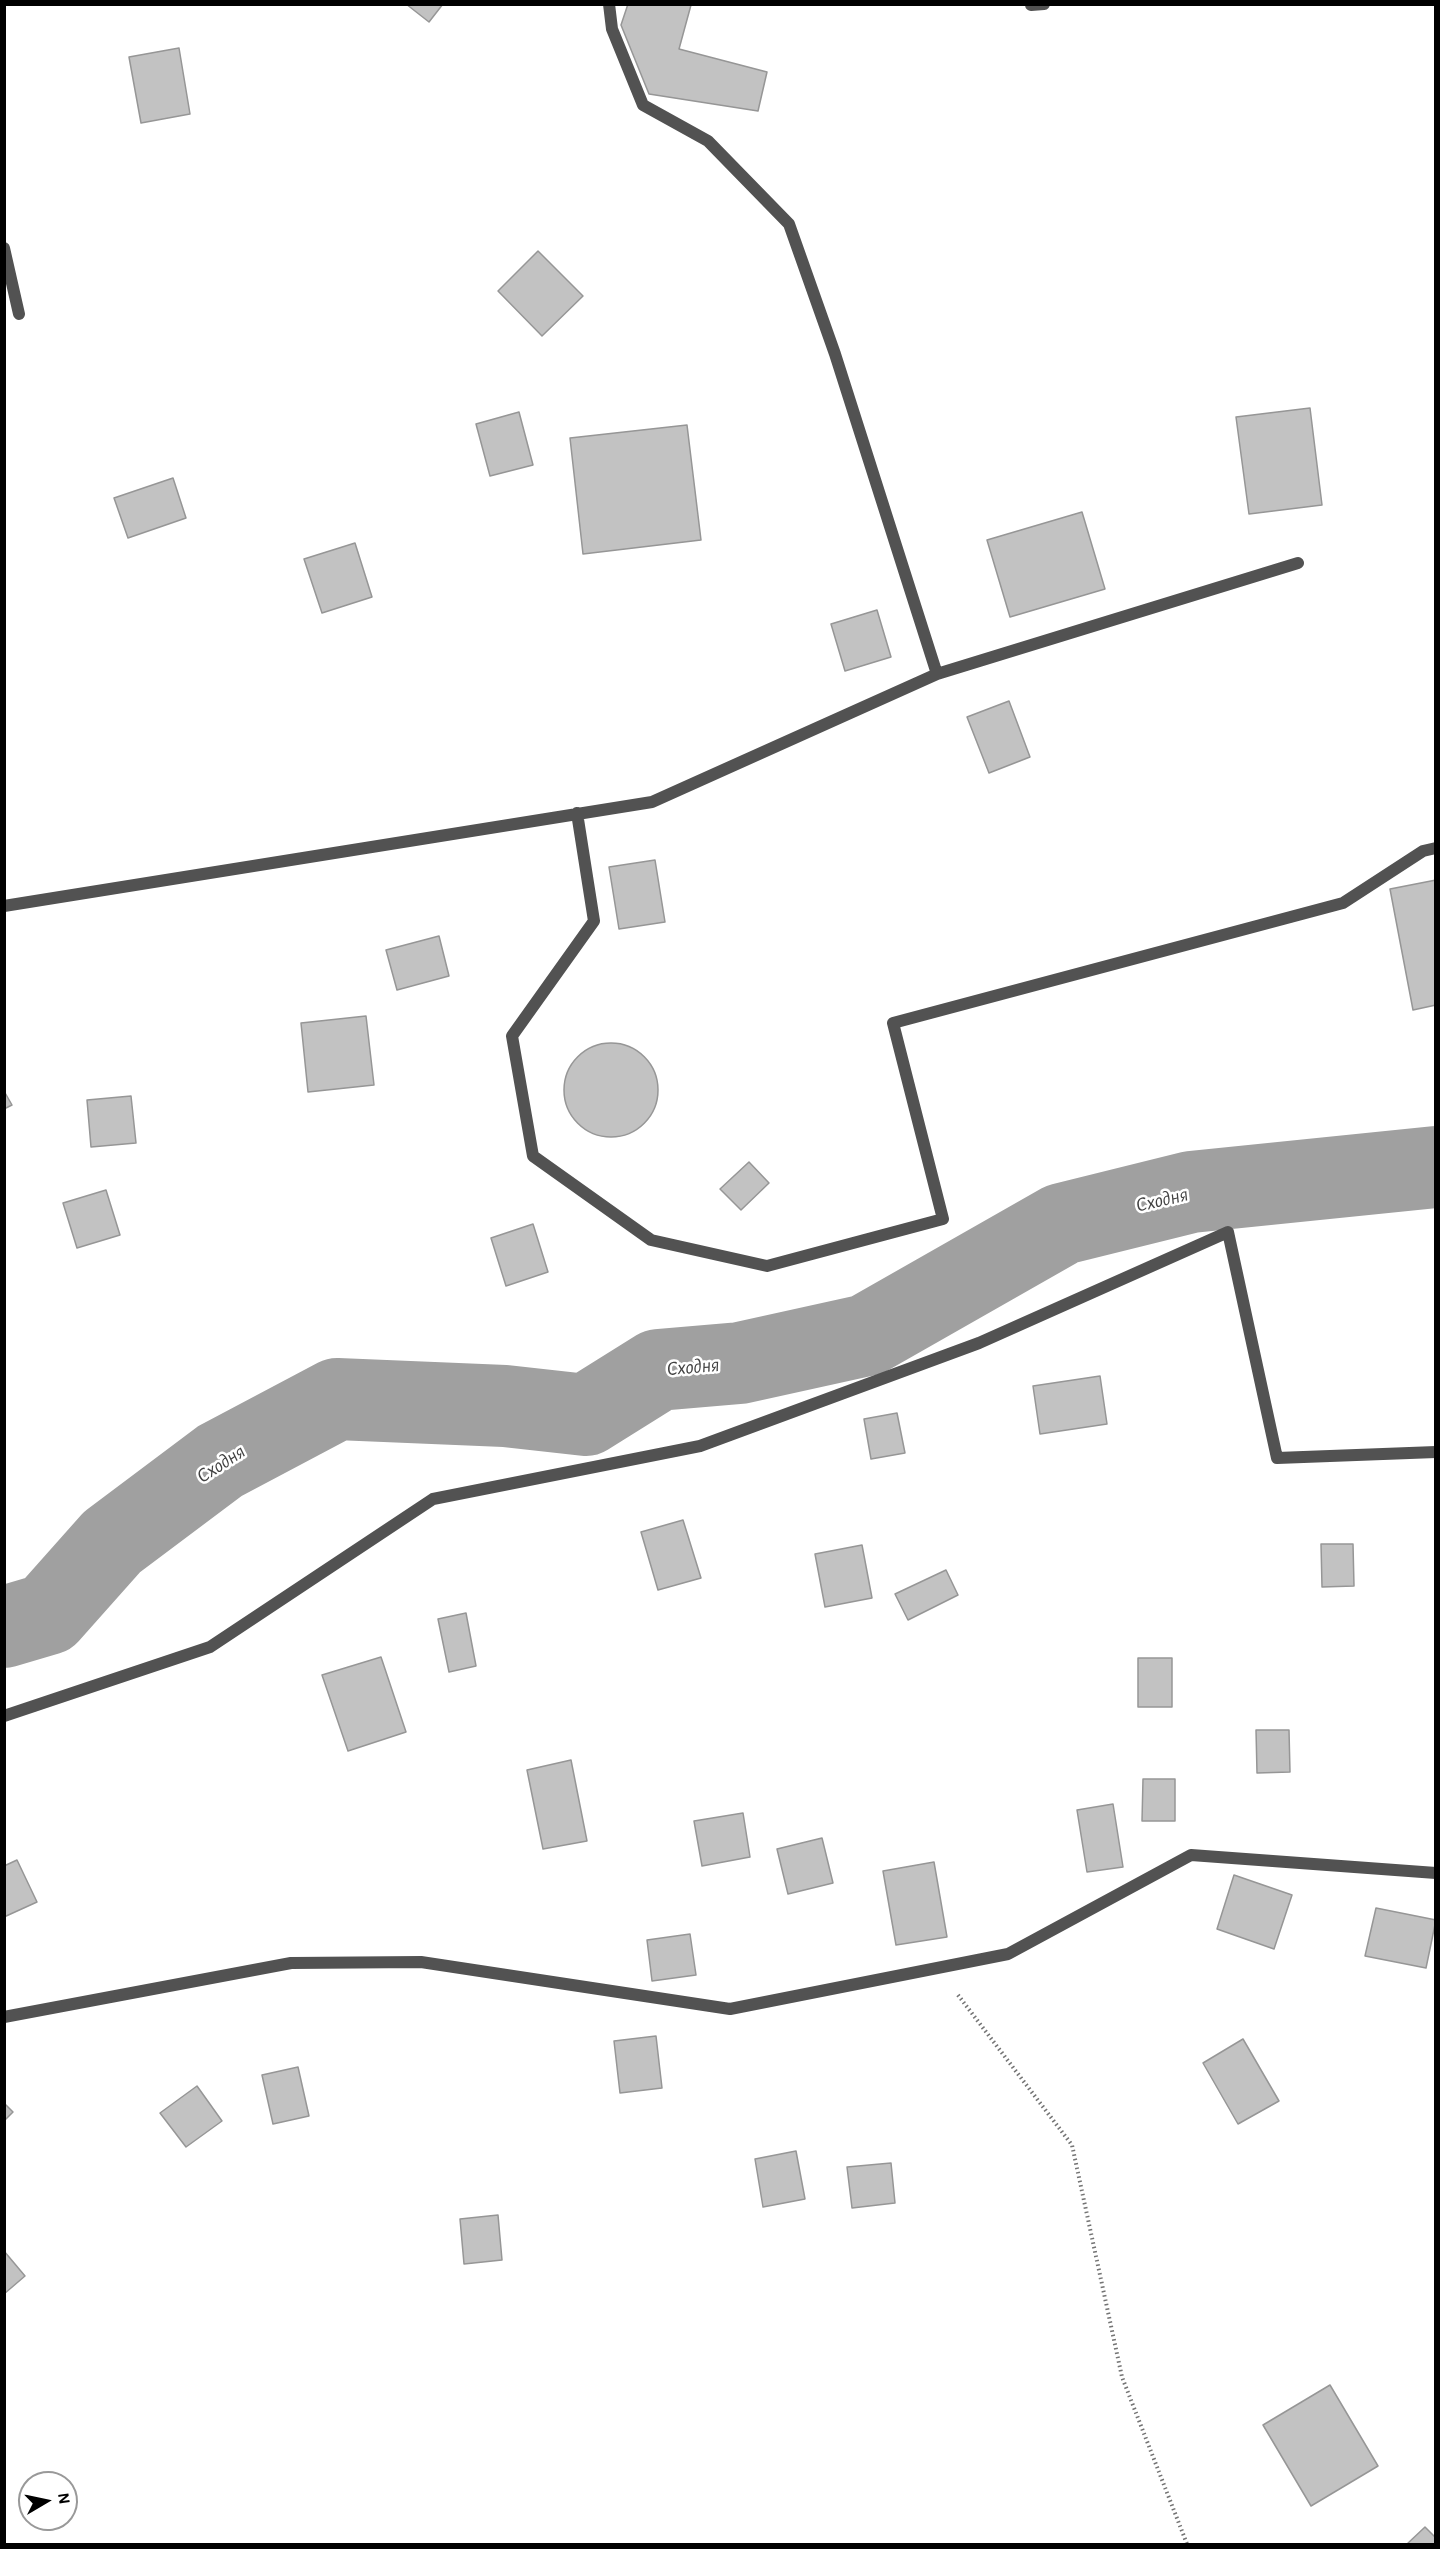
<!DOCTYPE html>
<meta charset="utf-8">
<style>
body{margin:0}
#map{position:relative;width:1440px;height:2549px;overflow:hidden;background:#fff;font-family:"Alegreya Sans",sans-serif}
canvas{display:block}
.frame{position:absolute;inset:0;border:6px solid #000;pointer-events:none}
.north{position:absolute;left:18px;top:2471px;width:60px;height:60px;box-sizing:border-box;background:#fff;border:2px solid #999;border-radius:50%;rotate:81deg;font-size:16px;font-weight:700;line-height:24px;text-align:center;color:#000}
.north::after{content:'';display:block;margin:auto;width:21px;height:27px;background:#000;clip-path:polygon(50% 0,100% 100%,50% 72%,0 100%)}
</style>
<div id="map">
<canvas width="1440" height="2549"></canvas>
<div class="frame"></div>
<div class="north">N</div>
</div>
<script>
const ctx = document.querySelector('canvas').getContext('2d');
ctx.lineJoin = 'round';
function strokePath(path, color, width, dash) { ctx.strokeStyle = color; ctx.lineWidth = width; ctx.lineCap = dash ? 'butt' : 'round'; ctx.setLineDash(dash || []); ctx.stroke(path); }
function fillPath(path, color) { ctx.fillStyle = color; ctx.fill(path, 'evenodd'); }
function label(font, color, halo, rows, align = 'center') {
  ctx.font = font + ' "Alegreya Sans",sans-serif'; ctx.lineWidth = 5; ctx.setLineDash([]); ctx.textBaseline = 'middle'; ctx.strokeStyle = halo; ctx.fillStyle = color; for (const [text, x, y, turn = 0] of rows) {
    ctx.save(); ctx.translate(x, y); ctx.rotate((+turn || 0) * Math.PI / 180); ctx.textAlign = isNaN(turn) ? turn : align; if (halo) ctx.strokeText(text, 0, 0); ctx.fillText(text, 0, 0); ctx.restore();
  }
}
strokePath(new Path2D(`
 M4,1627L48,1614L112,1542L220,1461L337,1399L505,1406L586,1415L658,1370L740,1363L867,1335L1062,1224L1191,1192L1436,1167`), '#a0a0a0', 82);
const building = new Path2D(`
 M406,4H443L429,22Z
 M628,4L691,5L679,49L767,72L758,111L649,94L621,25Z
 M179,48L190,114L141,123L129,57Z
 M538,251L583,296L542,336L498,291Z
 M1310,408L1322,505L1249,514L1236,417Z
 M519,412L533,465L490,476L476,424Z
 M687,425L701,540L583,554L570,438Z
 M173,478L186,518L128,538L114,498Z
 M1082,512L1105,589L1010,617L987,540Z
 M355,543L372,597L322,613L304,559Z
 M877,610L891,657L845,671L831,624Z
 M1009,701L1030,757L989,773L967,717Z
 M655,860L665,922L619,929L609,867Z
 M1436,880V1005L1413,1010L1390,889Z
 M439,936L449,976L397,990L386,950Z
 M366,1016L374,1085L308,1092L301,1023Z
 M564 1090a47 47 0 1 1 94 0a47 47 0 1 1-94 0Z
 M4,1091L12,1105L4,1109Z
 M131,1096L136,1143L91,1147L87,1100Z
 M749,1162L769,1183L741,1210L720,1189Z
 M106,1190L120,1235L77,1248L63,1203Z
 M533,1224L548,1272L506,1286L491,1238Z
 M1100,1376L1107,1424L1040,1434L1033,1386Z
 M897,1413L905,1453L871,1459L864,1419Z
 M683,1520L701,1578L658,1590L641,1532Z
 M1321,1544H1353L1354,1586L1322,1587Z
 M862,1545L872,1598L825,1607L815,1554Z
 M946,1570L958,1595L908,1620L895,1594Z
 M466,1613L476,1666L449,1672L438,1619Z
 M381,1657L406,1732L348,1751L322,1675Z
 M1138,1658H1172V1707H1138Z
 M1256,1730H1289L1290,1772L1257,1773Z
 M571,1760L587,1841L543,1849L527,1770Z
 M1143,1779H1175V1821H1142Z
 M1113,1804L1123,1867L1087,1872L1077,1810Z
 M743,1813L750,1857L702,1866L694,1821Z
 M822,1838L833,1883L788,1894L777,1849Z
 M17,1860L37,1902L4,1917V1866Z
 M934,1862L947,1937L896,1945L883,1871Z
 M1234,1875L1292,1895L1274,1949L1217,1929Z
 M1376,1908L1436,1920L1426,1968L1365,1956Z
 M690,1934L696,1975L652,1981L647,1940Z
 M656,2036L662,2088L620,2093L614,2041Z
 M1243,2039L1279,2101L1238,2124L1203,2063Z
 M298,2067L309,2116L273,2124L262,2075Z
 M197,2086L222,2121L186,2147L160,2113Z
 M4,2103L13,2112L4,2121Z
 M796,2151L805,2199L763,2207L755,2159Z
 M891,2163L895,2203L852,2208L847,2167Z
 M498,2215L502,2260L464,2264L460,2219Z
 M4,2251L25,2276L4,2294Z
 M1330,2385L1378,2466L1311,2506L1263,2425Z
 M1425,2527L1436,2538V2544H1407Z`);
fillPath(building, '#c2c2c2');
strokePath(building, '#969696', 1.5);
strokePath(new Path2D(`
 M958,1995L1072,2145L1122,2377L1187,2544`), '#747474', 4, [1.5, 3]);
strokePath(new Path2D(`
 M609,4L612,29L643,105L708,141L789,224L835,354L937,674
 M1031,5L1044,4
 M4,248L19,314
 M577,813L594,921L512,1036L533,1156L651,1240L767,1266L943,1219L893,1023L1343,903L1423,851L1436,848
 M4,906L652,802L937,674L1298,563
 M4,1716L210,1647L433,1499L700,1446L979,1343L1228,1232L1277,1458L1436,1452
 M4,2017L291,1963L421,1962L730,2009L1008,1954L1191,1855L1436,1873`), '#525252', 12);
label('italic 20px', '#414141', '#fff', [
 ["Сходня",1162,1200,-13],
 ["Сходня",693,1367,-5],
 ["Сходня",221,1464,-33]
]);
</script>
